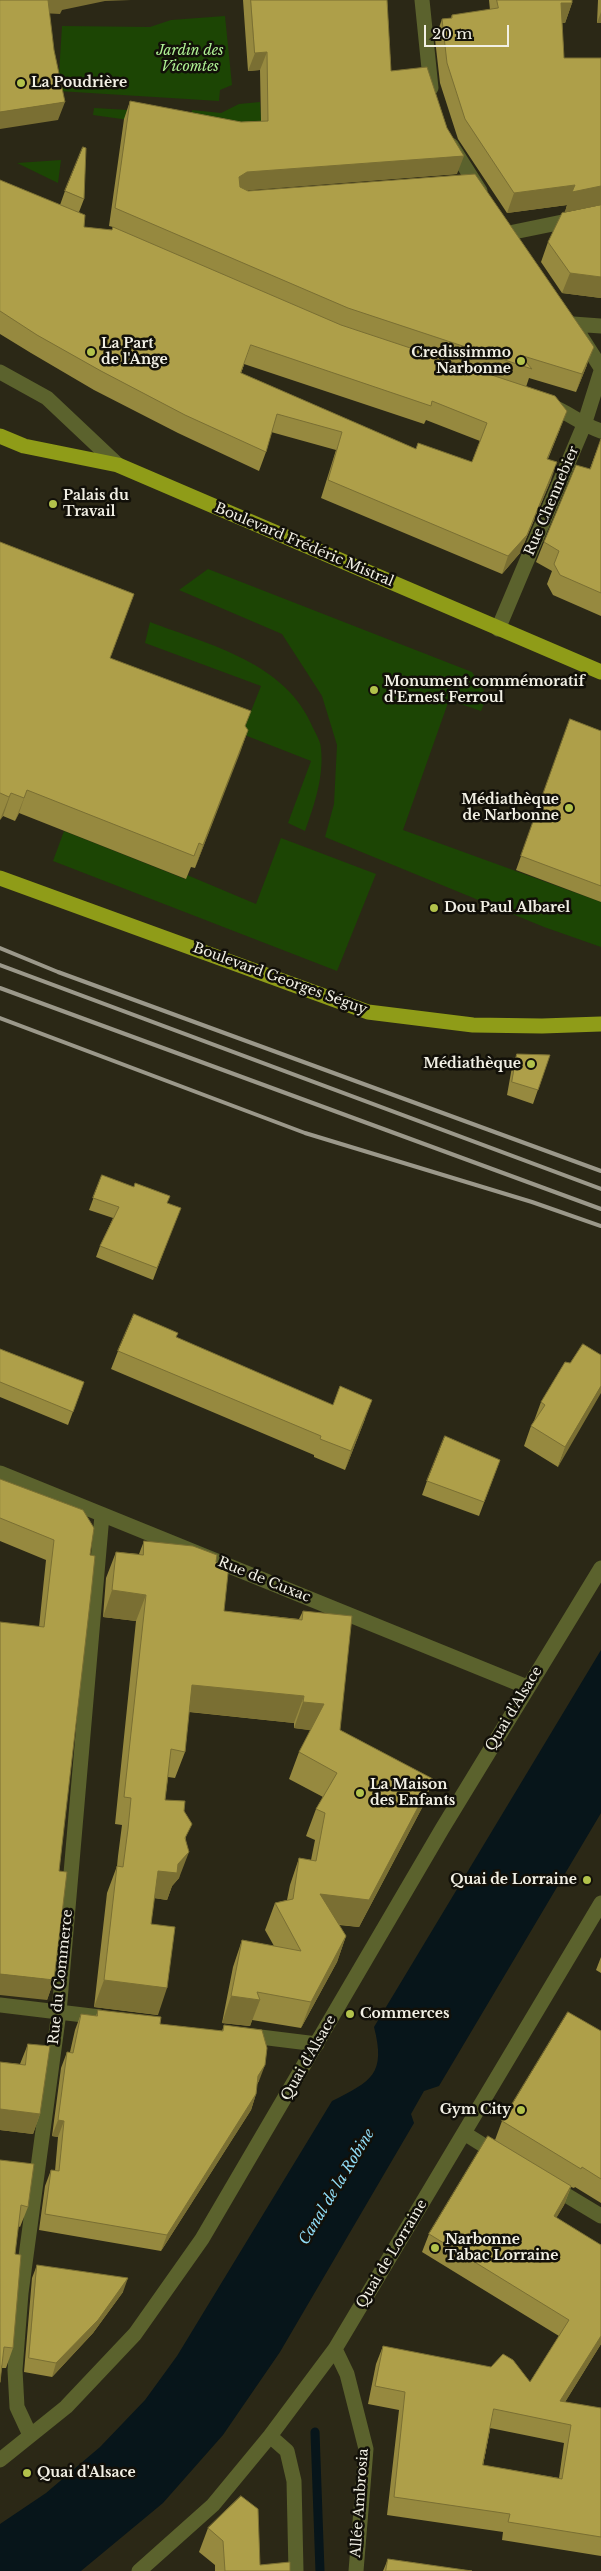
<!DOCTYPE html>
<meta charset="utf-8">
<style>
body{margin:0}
#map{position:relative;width:601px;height:2571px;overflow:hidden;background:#2b2816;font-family:"Libre Baskerville",serif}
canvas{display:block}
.scale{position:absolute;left:424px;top:25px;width:85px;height:22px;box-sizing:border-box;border:2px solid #f2f0e5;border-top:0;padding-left:6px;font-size:15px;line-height:18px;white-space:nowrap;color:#f2f0e5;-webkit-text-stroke:4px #121009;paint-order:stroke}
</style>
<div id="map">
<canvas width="601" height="2571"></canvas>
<div class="scale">20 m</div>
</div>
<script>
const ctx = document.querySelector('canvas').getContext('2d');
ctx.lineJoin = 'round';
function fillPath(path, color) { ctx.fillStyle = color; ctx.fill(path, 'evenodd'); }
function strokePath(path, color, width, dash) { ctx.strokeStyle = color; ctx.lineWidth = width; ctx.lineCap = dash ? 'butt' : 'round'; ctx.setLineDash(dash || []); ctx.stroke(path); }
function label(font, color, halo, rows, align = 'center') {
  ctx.font = font + ' "Libre Baskerville",serif'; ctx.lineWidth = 5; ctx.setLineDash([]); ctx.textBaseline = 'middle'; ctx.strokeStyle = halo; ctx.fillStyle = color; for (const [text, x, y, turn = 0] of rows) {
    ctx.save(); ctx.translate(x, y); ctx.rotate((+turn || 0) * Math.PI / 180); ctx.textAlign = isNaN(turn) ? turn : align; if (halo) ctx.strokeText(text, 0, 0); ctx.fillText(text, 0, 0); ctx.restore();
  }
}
fillPath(new Path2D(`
 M225,16L232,85L220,90L219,101L58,91L62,26L150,27L171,20Z
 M260,102L262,139L234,141L136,121L93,115L94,108L164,112L165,123L190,127L192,110L221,113L239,104Z
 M61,160L58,183L17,163Z
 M208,569L472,672L487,696L481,711L449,700L403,830L601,902V947L544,927L325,837L334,804L337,745L322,696L282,634L179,590Z
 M150,622C210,645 287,663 313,728C316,734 321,742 321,749C324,777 314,806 305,831L288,823L311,761L242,734L261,686L145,643Z
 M64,831L185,879L187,875L256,904L281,838L376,874L337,971L53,861Z`), '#1c4504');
fillPath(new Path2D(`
 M601,1650V1813L439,2086L424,2091L411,2114L414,2123L280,2352L223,2435L163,2503L81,2571H0V2524L46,2493L100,2447L145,2400L177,2356L332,2101C372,2081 386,2074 374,2027Z`), '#07151a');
strokePath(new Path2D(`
 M315,2432L320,2571`), '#07151a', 9);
strokePath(new Path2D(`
 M422,0L431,88
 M451,145L480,191
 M509,233L601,214
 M573,324L601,326
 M580,335L601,368
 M0,372L47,398L118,465
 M549,405C568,412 582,425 601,431
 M498,629L584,425L601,371
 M0,1473L527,1687
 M0,2005L100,2017
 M244,2035L317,2044
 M464,2133L499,2155
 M551,2186L601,2216
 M335,2349L347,2374L366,2449L356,2571
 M30,2435L17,2407L15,2370L21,2293L59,2012L102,1515
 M270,2436L287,2451L294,2481L296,2571
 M0,2460L66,2407L135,2334L202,2239L442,1829L601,1568
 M139,2571L213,2505L270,2436L335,2349L601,1903`), '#5b622d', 15);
strokePath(new Path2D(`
 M0,436L24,446L118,465L601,672
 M0,878L368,1012L473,1025L542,1026L601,1024`), '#8f9c18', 15);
strokePath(new Path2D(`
 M0,948L58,972L601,1171
 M0,965L601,1189
 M0,988L601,1209
 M0,1018L305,1133L532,1202L601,1226`), '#9b988a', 4);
fillPath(new Path2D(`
 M243,0H387L391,71L457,174L247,190L587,365L576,392L529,378L526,387L560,429L548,459L551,480L520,553L502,574L321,498L336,450L271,432L266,452L259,471L178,433L94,390L31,353L0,334V180L60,205L65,191L84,199L79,212L84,227L112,230L113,227L109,226L124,119L130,101L241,122L261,121L260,70L248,71ZM244,364L424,424L426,420L480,441L472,462L416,449L241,373Z
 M489,0H572V3L565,23H562L564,58L600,205L565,212L567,205L507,213L458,139L440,83L435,39L442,19L451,18L452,15L490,10Z
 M598,0H601V23H597Z
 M601,205V298L562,293L541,262L548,242Z
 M601,439V616L553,595L547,584L552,571L536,562L544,542L590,469Z
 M0,542L134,594L110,658L245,727L248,730L195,868L191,867L186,879L19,813L15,821L3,816L0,820Z
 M570,719L601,731V902L516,870Z
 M517,1054L550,1055L533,1104L507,1095L512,1067Z
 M102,1175L167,1203L176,1219L153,1280L96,1257L100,1246L113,1218L89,1210Z
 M176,1338L365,1419L345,1470L314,1457V1455L111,1369L118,1351Z
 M0,1349L84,1382L68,1425L0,1397Z
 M601,1355L558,1467L524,1446L531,1426L534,1421L541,1402L570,1363Z
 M500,1460L479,1516L422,1495L427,1481Z
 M0,1479L90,1555L59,1871L54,1980L47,2000L39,1627L46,1560L0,1541Z
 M144,1541L216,1562L224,1611L299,1619L303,1611L340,1730L433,1779L423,1806L359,1927L339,1925L346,1936L337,1962L301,2028L252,2020L250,2026L222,2023L233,1967L242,1940L274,1946L265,1930L275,1903L287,1900L290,1885L299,1858L311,1860L315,1840L306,1836L316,1809L323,1797L289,1779L299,1752L311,1730L294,1728V1723L189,1712L185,1752L175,1778L168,1777L165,1800L184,1811L186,1840L179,1878L172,1886L167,1900L154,1898L151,1924L158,2015L94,2007L107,1893L117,1866L118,1856L122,1825L115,1824L136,1621L103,1617L106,1578L116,1552L139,1554Z
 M601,1957V1973L596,1970Z
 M98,2010L160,2024L222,2031L224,2025L259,2081L257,2084L256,2094L251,2110L161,2251L39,2230L45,2186L51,2170L55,2171L58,2137L52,2136L61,2068L67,2052H70L75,2030L81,2014L96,2016Z
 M601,2031V2203L575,2187L574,2188L571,2187L564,2205L556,2218L601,2245V2344L565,2402L601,2408V2556L502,2540L503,2532L387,2515L399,2410L368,2404L376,2364L383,2346L530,2382L559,2336L422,2252L429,2234L495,2140L502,2121ZM490,2428L564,2443L559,2478L483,2465Z
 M28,2044L40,2114L33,2134L0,2130V2062L20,2064Z
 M0,2160L28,2207L20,2227L18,2226L15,2254L13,2348L6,2368H2Z
 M37,2265L123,2292L93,2333L52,2377L24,2372L32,2278Z
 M208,2528L260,2565L290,2571H215V2565L199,2552Z
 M388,2559L472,2571H383Z`), '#96893f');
fillPath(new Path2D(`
 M46,0H131L105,1L62,10L60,14L41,13Z
 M561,3H572L565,23H554Z
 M601,12V23H597Z
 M267,52L260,70L248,71L255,53Z
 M65,102L58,120L0,129V112Z
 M464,156L457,174L240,191L239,177L247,172Z
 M575,185L601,186V205L565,212L567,205L507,213L514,193Z
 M570,273L601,277V298L562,293Z
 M594,347L587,365L576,392L582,374Z
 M567,411L560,429L540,477L547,459Z
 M557,462L551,480L520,553L502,574L508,556Z
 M248,730L240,753L195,868L203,845Z
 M27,790L19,813L15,821L24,798Z
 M11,793L3,816L0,820L9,797Z
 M601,1386V1393L558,1467L565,1447Z
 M372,1400L365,1419L345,1470L351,1451Z
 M112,1590L146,1595L136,1621L103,1617Z
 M192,1685L304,1696L294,1723L182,1711Z
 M303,1702L324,1704L315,1731L294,1728Z
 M433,1779L423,1806L359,1927L311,1921L320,1894Z
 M189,1852L179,1878L172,1886L167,1900L148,1897L158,1871L178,1864Z
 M346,1936L337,1962L301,2028L311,2002Z
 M0,1974L54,1980L47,2000L0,1995Z
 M104,1980L167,1988L158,2015L94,2007Z
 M231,1996L260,2000L250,2026L222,2023Z
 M265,2065L259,2081L252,2092L258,2076Z
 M256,2094L251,2110L161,2251L167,2235Z
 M0,2109L40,2114L33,2134L0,2130Z
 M58,2120L64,2121L58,2137L52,2136Z
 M571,2186L564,2205L547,2234L554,2216Z
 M128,2278L123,2292L93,2333L52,2377L56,2363Z
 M601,2336V2344L554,2420L560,2401Z`), '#7a6f33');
const building = new Path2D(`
 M0,0H48L54,50L65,102L0,112Z
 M251,0H387L391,71L427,67L447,128L464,156L247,172L239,177L240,187L248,191L475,174L594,347L582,374L520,355L532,369L348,308L115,208L130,101L241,122L268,121L267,52L255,53Z
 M497,0H572V3H561L564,58H601V186L572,192L575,185L514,193L465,119L447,63L442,19L452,18V15L498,8Z
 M83,147L86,148L84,199L65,191Z
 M0,180L85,215L84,227L112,230L113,227L341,325L555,396L567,411L547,459L557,462L527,535L508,556L328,480L342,432L277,414L266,452L185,415L101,371L37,335L0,311ZM251,345L431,406L432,401L487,423L472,462L418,443L416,449L241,373Z
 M601,205V277L570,273L548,242L562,213Z
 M601,439V593L560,575L554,564L559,551L544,542L576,465L590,469Z
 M0,542L134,594L110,658L251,711L245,726L248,730L203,845L199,843L194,856L27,790L24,798L11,793L9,797L0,793Z
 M570,719L601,731V886L521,856Z
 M517,1054L550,1055L538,1090L512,1082Z
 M102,1175L134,1187L135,1183L170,1196L167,1203L181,1208L157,1268L100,1246L119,1207L93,1198Z
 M134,1314L178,1333L176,1337L333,1405L340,1386L372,1400L351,1451L320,1439L321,1436L118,1351Z
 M583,1344L601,1355V1386L565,1447L531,1426L545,1405L541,1402L565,1362L570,1363Z
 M0,1349L84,1382L73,1412L0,1382Z
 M445,1436L500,1460L484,1502L427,1481Z
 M0,1479L83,1510L94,1528L90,1555L95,1556L91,1594L59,1871L67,1872L54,1980L0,1974V1622L44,1627L54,1540L0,1518Z
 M144,1541L193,1546L217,1555L216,1562L229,1564L224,1611L302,1620L303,1611L352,1616L340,1730L433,1779L369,1900L320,1894L346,1936L311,2002L257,1992L260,2000L231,1996L242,1940L301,1951L275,1903L293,1899L299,1858L316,1861L325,1813L316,1809L337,1773L299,1752L324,1704L303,1702L304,1696L192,1685L185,1752L171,1749L165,1800L185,1801L184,1811L192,1824L185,1838L189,1852L178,1864L177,1873L158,1871L151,1924L175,1927L167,1988L104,1980L117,1866L123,1867L128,1829L131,1798L124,1797L146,1595L112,1590L116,1552L143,1555Z
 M98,2010L161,2017L160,2024L223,2031L224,2025L262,2030L267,2048L265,2065L258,2076L256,2094L167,2235L45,2214L51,2170L59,2171L64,2121L58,2120L67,2052L73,2053L81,2014L97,2016Z
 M568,2012L601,2031V2179L582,2167L581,2169L502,2121Z
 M28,2044L50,2046L40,2114L0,2109V2062L25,2065Z
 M488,2136L571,2186L554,2216L601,2245V2336L560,2401L601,2408V2537L508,2522L510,2514L394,2497L405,2392L375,2386L383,2346L491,2367L503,2354L513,2360L530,2382L569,2320L429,2234ZM494,2409L571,2425L562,2479L483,2465Z
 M0,2160L34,2164L28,2207L21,2205L15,2254L21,2255L13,2348L4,2347L0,2382Z
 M37,2265L128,2278L98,2320L56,2363L29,2358Z
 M241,2496L258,2509L260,2565L290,2562V2571H225L223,2541L208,2528Z
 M388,2559L472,2571H386Z`);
fillPath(building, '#ae9f49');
strokePath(building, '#7a6f33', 1);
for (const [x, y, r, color] of [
 [21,83,5,"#b2c24b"],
 [91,352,5,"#b2c24b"],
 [521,361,5,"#b2c24b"],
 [53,504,5,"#b2c24b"],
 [374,690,5,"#b2c24b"],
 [569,808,5,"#b2c24b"],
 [434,908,5,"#b2c24b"],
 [531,1064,5,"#b2c24b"],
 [360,1793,5,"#b2c24b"],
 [587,1880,5,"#b2c24b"],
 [350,2014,5,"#b2c24b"],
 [521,2110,5,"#b2c24b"],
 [435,2248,5,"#b2c24b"],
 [27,2473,5,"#b2c24b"]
]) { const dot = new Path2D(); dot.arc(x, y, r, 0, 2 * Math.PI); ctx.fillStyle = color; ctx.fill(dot); strokePath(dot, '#121009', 2); }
label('italic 14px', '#aef093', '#121009', [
 ["Jardin des",190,51],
 ["Vicomtes",190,67]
]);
label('bold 14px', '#f2f0e5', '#121009', [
 ["La Poudrière",31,83],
 ["La Part",101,344],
 ["de l'Ange",101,360],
 ["Credissimmo",511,353,"right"],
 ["Narbonne",511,369,"right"],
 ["Palais du",63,496],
 ["Travail",63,512],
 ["Monument commémoratif",384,682],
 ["d'Ernest Ferroul",384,698],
 ["Médiathèque",559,800,"right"],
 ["de Narbonne",559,816,"right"],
 ["Dou Paul Albarel",444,908],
 ["Médiathèque",521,1064,"right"],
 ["La Maison",370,1785],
 ["des Enfants",370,1801],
 ["Quai de Lorraine",577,1880,"right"],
 ["Commerces",360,2014],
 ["Gym City",511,2110,"right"],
 ["Narbonne",445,2240],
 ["Tabac Lorraine",445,2256],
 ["Quai d'Alsace",37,2473]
], 'left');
label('14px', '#f2f0e5', '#121009', [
 ["Rue Chennebier",552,501,-67],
 ["Boulevard Frédéric Mistral",304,545,23],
 ["Boulevard Georges Séguy",280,979,20],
 ["Rue de Cuxac",264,1580,22],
 ["Quai d'Alsace",514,1709,-59],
 ["Rue du Commerce",61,1977,-84],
 ["Quai d'Alsace",309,2058,-60],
 ["Quai de Lorraine",392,2254,-59],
 ["Allée Ambrosia",360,2503,-86]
]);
label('italic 15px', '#90dcf6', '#121009', [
 ["Canal de la Robine",337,2187,-59]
]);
</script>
